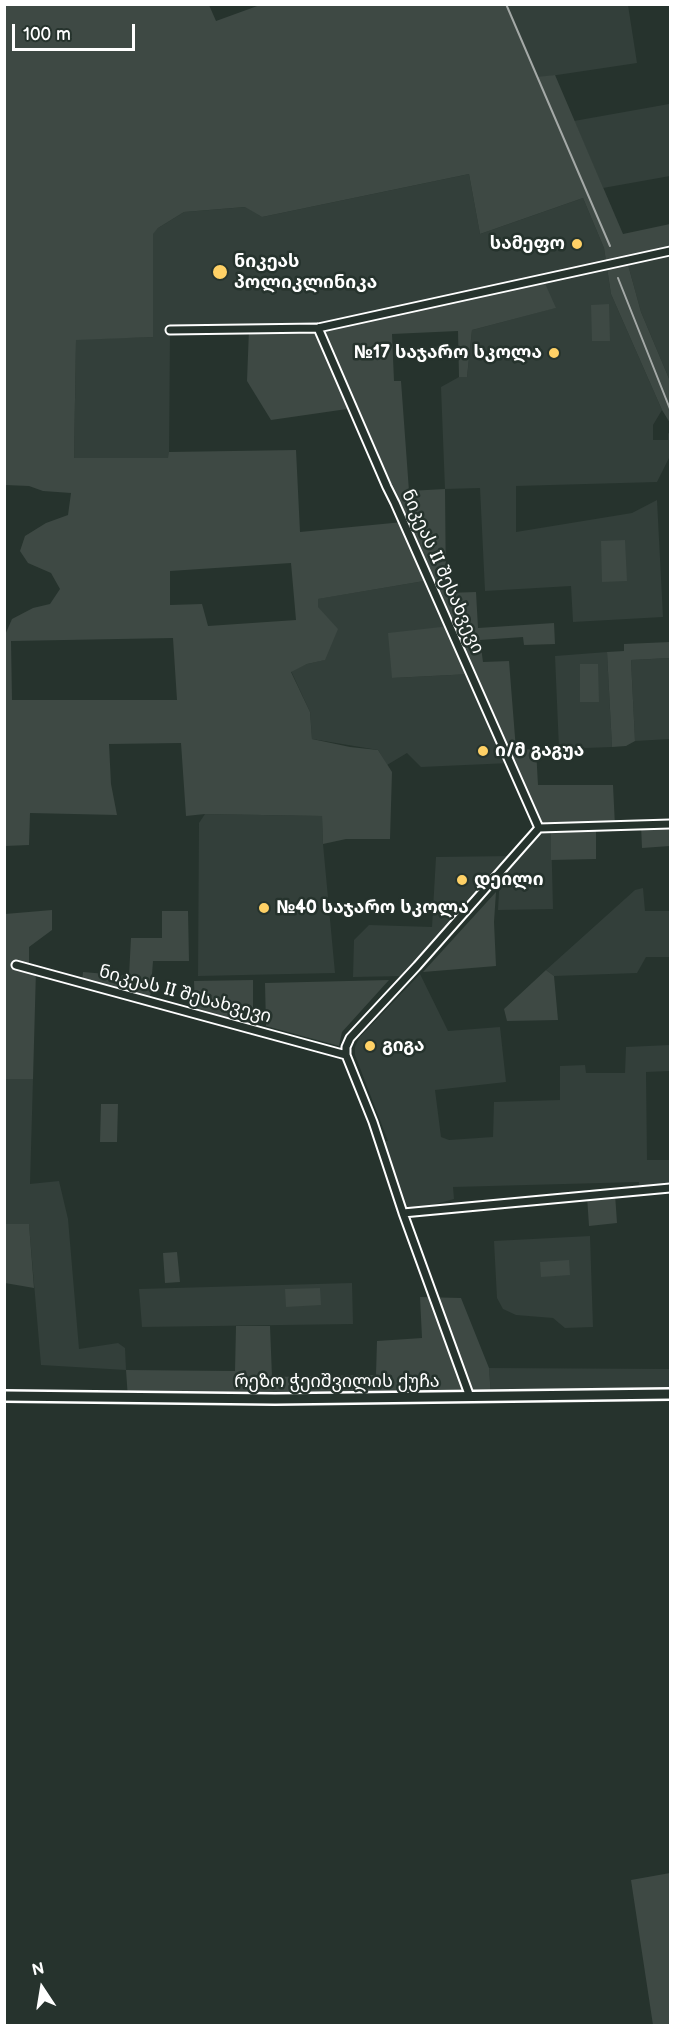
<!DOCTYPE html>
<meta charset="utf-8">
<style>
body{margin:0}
#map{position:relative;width:675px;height:2030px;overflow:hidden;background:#26332d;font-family:"Balsamiq Sans",sans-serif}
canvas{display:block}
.frame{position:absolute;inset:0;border:6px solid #fff;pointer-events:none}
.north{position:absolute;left:12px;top:1958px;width:60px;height:60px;-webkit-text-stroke:4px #26332d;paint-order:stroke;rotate:348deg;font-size:16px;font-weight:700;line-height:24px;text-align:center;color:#fff}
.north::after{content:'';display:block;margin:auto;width:21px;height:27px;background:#fff;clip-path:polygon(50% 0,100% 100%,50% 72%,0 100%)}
.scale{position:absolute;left:12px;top:24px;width:123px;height:27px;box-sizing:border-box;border:3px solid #fff;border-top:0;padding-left:8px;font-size:18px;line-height:21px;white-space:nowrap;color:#fff;-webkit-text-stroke:4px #26332d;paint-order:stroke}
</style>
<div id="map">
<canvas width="675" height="2030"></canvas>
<div class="frame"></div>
<div class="north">N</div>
<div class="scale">100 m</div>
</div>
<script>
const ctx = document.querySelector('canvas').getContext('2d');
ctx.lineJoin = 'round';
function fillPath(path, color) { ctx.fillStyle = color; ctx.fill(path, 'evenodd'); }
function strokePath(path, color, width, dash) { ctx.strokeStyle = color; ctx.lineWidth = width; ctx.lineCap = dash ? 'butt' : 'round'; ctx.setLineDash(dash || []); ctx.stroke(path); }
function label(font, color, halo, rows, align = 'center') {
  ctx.font = font + ' "Balsamiq Sans","Noto Sans Georgian",sans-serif'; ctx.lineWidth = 5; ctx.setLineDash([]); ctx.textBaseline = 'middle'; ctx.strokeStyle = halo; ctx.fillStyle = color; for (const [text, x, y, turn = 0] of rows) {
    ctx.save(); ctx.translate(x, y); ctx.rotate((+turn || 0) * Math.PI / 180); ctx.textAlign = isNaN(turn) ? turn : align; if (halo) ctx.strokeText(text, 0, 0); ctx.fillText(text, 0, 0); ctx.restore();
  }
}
fillPath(new Path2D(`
 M506,5H628L637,63L537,78Z
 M669,104L670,176L603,188L574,121Z
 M469,174L480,234L583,198L604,248L611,294L662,410L653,425V440H668V433L670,434V456L657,482L516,486V532L632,513L657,500L663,617L573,622L571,586L485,591L480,488L445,489L441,387L459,377H467L472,330L555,308L318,328L170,330L169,458H74L76,339L153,337L152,234L158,228L184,212L246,207L262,217Z
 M670,251V381L641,312L627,261Z
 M430,580L450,626L392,678L471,674L510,763L421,767L407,753L387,765L378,750L312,739L310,712L291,671L307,664L324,660L317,599Z
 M607,652L612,747L559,749L555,656Z
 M670,658V739L635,741L631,660Z
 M205,814L322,816L323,844L335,973L198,976L199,823Z
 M539,828H551L553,909L498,910L500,873L406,976L353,977L354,940L369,925L432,927L436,857L513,856Z
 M643,888L645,911H670V957H646L637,973L554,976L546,970L635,890Z
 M420,974L448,1031L500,1027L506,1082L435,1090L441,1137L449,1140L493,1137L494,1102L560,1100V1066L585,1065L586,1073H625L626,1047L670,1045V1071L646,1072L647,1160H670V1188L638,1191L639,1182L453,1187L454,1199L403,1213L380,1142L388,1141L355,1055V1047L359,1038Z
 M5,1079H33L30,1184L59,1181L68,1219L79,1349L118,1343L125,1348L126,1370L41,1365L29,1225L5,1224Z
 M590,1236L593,1327L565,1328L553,1318L516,1315L503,1309L497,1298L494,1241Z
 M352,1283L353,1324L142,1327L139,1289Z
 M489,1368L670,1369V1392L491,1396Z`), '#333f3a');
fillPath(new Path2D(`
 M4,5H209L216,21L260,5H506L537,77L555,75L623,234L670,224V251L627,261L641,312L670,381V423L662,410L611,294L604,248L583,198L480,234L469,174L262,217L245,207L184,212L158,228L153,234V337L76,340L74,458H168L169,452L296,450L300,532L403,522L354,408L271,420L247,381L249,329L319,328L543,279L556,308L472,330L467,377H459L458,331L392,334L394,381H401L409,491L445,489L446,593L476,592L478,628L554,623L555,644L524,645L523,637L480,640L483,662L509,661L516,750L536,749L538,785H613L615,826H596V859L551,860V828H539L471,674L392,678L388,633L450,626L430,580L318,599V607L338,629L325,660L307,664L291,672L310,712L312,739L350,747L378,750L392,772L390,839H346L323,844L322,816L205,814L186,816L181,743L109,744L111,784L117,815L30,813L29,845L5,846V914L52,910V930L29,947V968L36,970L33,1079H5V635L12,619L33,608L50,604L60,589L51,573L28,563L20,551L25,536L46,523L68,515L71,493L43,491L29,486L5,485ZM291,563L296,620L208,626L202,604L170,605V571ZM173,638L177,700H12L11,641Z
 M609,304L610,341H592L591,305Z
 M625,540L627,581L602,582L601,541Z
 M670,642V658L631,660L635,741L626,746L612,747L607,652L624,651V644Z
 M580,664H598L599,702H580Z
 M670,824V846L642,848L641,825Z
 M496,892L494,922L496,966L423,972Z
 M162,911H188L189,961H153L150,1001L82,983L83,972L129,976L131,938H162Z
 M546,970L554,976L558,1020L507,1021L504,1009Z
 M253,980V1025L195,1008L194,981Z
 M389,980L342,1032L339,1046L266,1026L265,983Z
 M101,1104H118L117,1142H100Z
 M615,1194L617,1223L589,1226L587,1196Z
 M4,1224H29L34,1288L5,1283Z
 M177,1252L180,1282L165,1283L163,1253Z
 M569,1260L570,1275L541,1277L540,1262Z
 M320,1288L321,1305L286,1307L285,1289Z
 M420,1297L461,1298L489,1368L491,1396L128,1399L126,1370L235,1371L236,1326H270L272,1377L376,1375L377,1341L422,1338Z
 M670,1873V2025H653L631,1880Z`), '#3e4944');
strokePath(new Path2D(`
 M506,4L610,246
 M618,278L670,409`), '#a4a9a7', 2);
const street = new Path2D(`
 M318,328L387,487L395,503L539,828
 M170,330L318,328L670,251
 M16,965L346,1055
 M403,1213L670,1188
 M470,1397L403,1213L373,1122L346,1055V1047L350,1038L417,966L539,828L670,824`);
const secondary = new Path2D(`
 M4,1396L275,1399L670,1394`);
strokePath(street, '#fff', 11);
strokePath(secondary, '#fff', 14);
strokePath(street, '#26332d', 7);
strokePath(secondary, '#26332d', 9);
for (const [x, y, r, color] of [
 [577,244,6,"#ffd166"],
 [220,272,8,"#ffd166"],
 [554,353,6,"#ffd166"],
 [483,751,6,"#ffd166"],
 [462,880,6,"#ffd166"],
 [264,908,6,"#ffd166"],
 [370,1046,6,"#ffd166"]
]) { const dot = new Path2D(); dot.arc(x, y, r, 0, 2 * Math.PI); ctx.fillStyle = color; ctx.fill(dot); strokePath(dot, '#26332d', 2); }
label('bold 18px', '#fff', '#26332d', [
 ["სამეფო",565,244,"right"],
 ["ნიკეას",234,262],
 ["პოლიკლინიკა",234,283],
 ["№17 საჯარო სკოლა",542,353,"right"],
 ["ი/მ გაგუა",495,751],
 ["დეილი",474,880],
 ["№40 საჯარო სკოლა",276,908],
 ["გიგა",382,1046]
], 'left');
label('18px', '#fff', '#26332d', [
 ["ნიკეას II შესახვევი",442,572,66],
 ["ნიკეას II შესახვევი",185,995,15],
 ["რეზო ჭეიშვილის ქუჩა",337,1382]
]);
</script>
